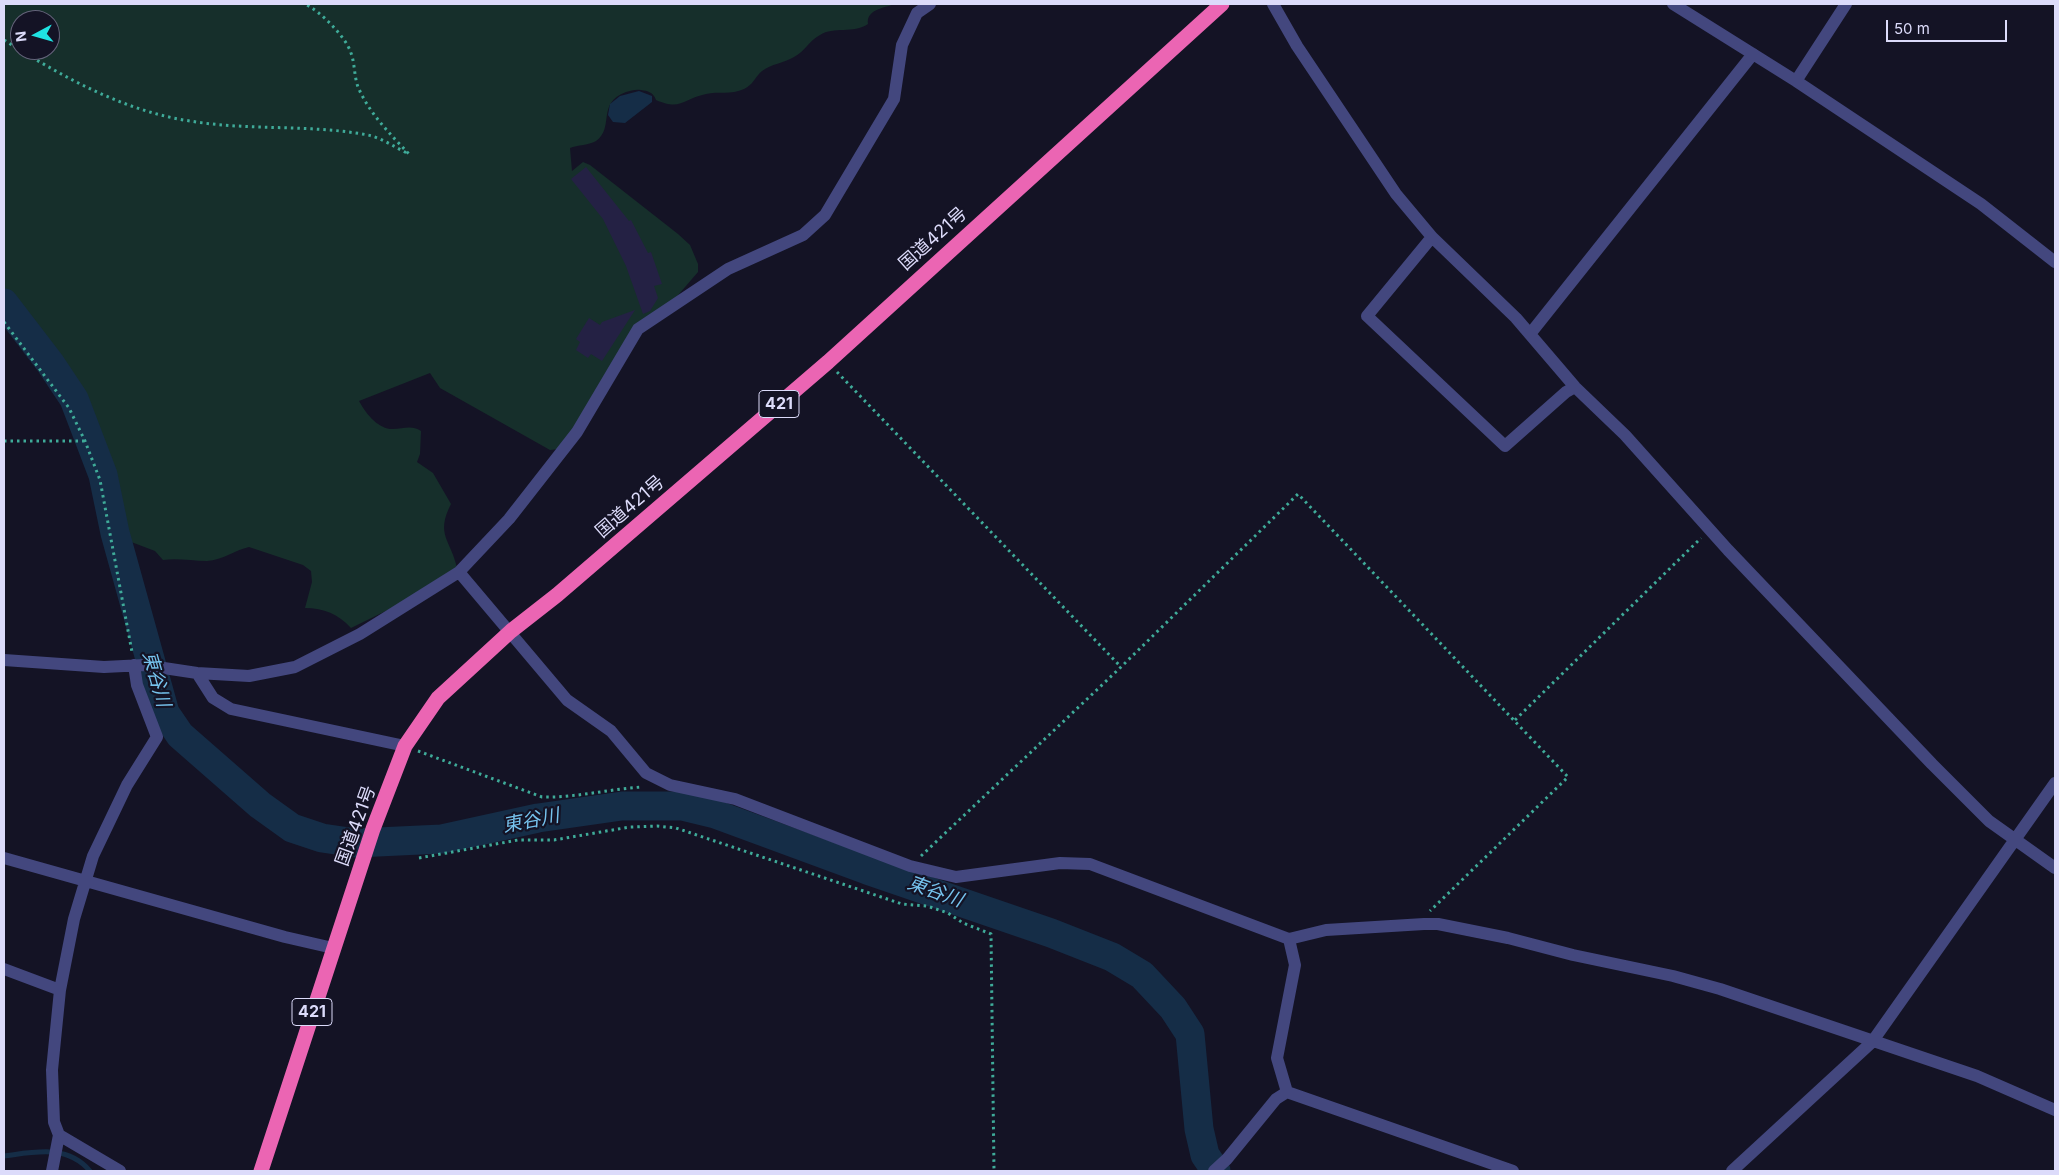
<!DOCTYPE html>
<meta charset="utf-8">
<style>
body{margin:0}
#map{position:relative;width:2059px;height:1175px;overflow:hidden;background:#141325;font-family:Inter,sans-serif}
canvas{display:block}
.frame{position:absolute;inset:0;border:5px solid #dcdbfa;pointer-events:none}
.north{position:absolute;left:10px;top:10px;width:50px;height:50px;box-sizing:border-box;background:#141325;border:1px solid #64637a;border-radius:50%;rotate:264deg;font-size:14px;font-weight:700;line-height:20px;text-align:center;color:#dcdbfa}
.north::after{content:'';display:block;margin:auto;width:18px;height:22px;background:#1fe2e2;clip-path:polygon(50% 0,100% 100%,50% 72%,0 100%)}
.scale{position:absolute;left:1886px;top:20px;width:121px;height:22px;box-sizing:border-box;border:2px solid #dcdbfa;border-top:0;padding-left:6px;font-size:15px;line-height:18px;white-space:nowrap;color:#dcdbfa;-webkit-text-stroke:4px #141325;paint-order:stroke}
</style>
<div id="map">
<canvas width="2059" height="1175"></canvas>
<div class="frame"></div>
<div class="north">N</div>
<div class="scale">50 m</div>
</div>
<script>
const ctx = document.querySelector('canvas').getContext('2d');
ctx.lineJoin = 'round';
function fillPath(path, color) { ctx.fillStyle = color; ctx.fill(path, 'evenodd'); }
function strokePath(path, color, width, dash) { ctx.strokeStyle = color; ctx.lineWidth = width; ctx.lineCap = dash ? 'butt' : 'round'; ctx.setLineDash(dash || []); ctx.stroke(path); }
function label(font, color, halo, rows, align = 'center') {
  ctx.font = font + ' Inter,"Noto Sans JP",sans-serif'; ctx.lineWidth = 4.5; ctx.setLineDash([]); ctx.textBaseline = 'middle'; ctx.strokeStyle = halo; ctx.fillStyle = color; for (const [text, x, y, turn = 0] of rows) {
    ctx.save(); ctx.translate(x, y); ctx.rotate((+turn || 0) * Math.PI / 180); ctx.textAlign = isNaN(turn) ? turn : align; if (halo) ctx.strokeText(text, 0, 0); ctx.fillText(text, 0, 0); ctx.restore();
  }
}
fillPath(new Path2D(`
 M4,4H895C883,8 866,10 868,24C853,34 834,26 820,35C810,40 804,52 794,57C784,63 771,64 762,71C755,77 753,85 744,89C731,95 718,91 706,94C683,99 681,111 656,100C653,92 648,91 641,90C635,89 631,91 626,92C596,103 615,128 596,141C590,145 577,145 570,148L572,171L583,162L590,165L678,234L690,245L698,264V272L673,301L655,315L565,442L558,449L550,450L440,388L430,373L359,401C365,412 376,427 390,429C402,430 410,424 421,431L420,454L417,462L433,473L451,504C435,535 451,540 457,568L402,603L351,628C338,614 324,608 305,608L312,582L311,571L303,565L249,547C235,550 223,560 207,561C192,561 178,558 163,560L155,551L126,540C109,480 94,414 55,363C40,344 21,326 4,307ZM20,20H50V50H20Z`), '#162f2b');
fillPath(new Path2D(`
 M639,91L652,96V102L625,123L613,122L608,115L610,104L620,96Z`), '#152d47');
strokePath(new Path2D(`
 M4,1156C35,1152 67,1144 90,1171`), '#152d47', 5);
strokePath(new Path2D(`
 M4,303L50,363L74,399L103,475L115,533L165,713L180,735L260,805L292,828L322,838L356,843L442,839L538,818L622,806H682L715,814L867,870L1051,933L1112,957L1142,975L1173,1008L1190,1034L1199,1129L1205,1155L1216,1171`), '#152d47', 29);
fillPath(new Path2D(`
 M586,167L629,221L631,220L648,253L651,252L662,284L654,286L658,298L650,311L643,314L626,266L603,219L571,179Z
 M635,310L602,361L591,354L588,358L576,350L580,342L576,339L589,318L600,325L602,322Z`), '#242144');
strokePath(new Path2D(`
 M4,40C61,76 123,111 190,121C249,131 309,124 368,135C382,138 396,148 409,154C390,134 369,113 358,87C354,76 355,64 351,53C346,37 320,11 305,4
 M4,322L69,408L85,441L100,480L132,652
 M837,372L1121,667
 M4,441H85
 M1515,720L1701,538
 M418,751L542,797C575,798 609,789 642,787
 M921,856L1121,667L1298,494L1568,777L1430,911
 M419,858L518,840H554L630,827L657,826L676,828L902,904L927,906L948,913L963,923L991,934L994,1171`), '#3fab99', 3, [2.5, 4]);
strokePath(new Path2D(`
 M1273,4L1297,46L1396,194L1432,237L1516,318L1575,387L1625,435L1728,550L1932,764L1989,821L2055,868
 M1673,4L1796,81L1981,204L2055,262
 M1796,81L1846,4
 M1432,237L1367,316L1505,446L1566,392L1575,387
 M1530,334L1753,54
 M459,572L567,700L611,731L646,773L670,785L735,799L910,866L956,877L1060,863L1090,864L1289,939L1326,930L1424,924H1438L1508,938L1573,955L1673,976L1720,989L1977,1076L2055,1110
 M4,660L104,667L144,665L197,673L249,676L295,667L360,634L459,572L509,519L577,432L638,329L728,269L803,235L825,215L894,99L902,45L917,13L930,4
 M197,673L213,698L231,709L405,746
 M4,858L285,937L333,948
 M4,969L60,990
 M1287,1092L1277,1058L1295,965L1289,939
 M59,1135L120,1171
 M52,1171L59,1135L54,1122L52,1070L60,990L74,919L93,856L127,785L157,737L137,685L134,665
 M1214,1171L1227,1159L1276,1099L1287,1092L1513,1171
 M1732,1171L1872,1042L2055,783`), '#43477e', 12);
strokePath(new Path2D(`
 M261,1171L373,829L405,746L438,698L511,631L557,595L828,362L1222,4`), '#eb65b3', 15);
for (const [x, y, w] of [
 [779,404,40],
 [312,1012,40]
]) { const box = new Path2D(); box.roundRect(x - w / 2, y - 13.5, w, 27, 4); ctx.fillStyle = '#141325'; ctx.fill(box); strokePath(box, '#dcdbfa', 1); }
label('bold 16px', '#dcdbfa', null, [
 ["421",779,404],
 ["421",312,1012]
]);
label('18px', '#dcdbfa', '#141325', [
 ["国道421号",933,239,-42],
 ["国道421号",630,507,-41],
 ["国道421号",356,826,-70]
]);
label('italic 19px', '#76c3ee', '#141325', [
 ["東谷川",156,679,74],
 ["東谷川",531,821,-11],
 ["東谷川",935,892,20]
]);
</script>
